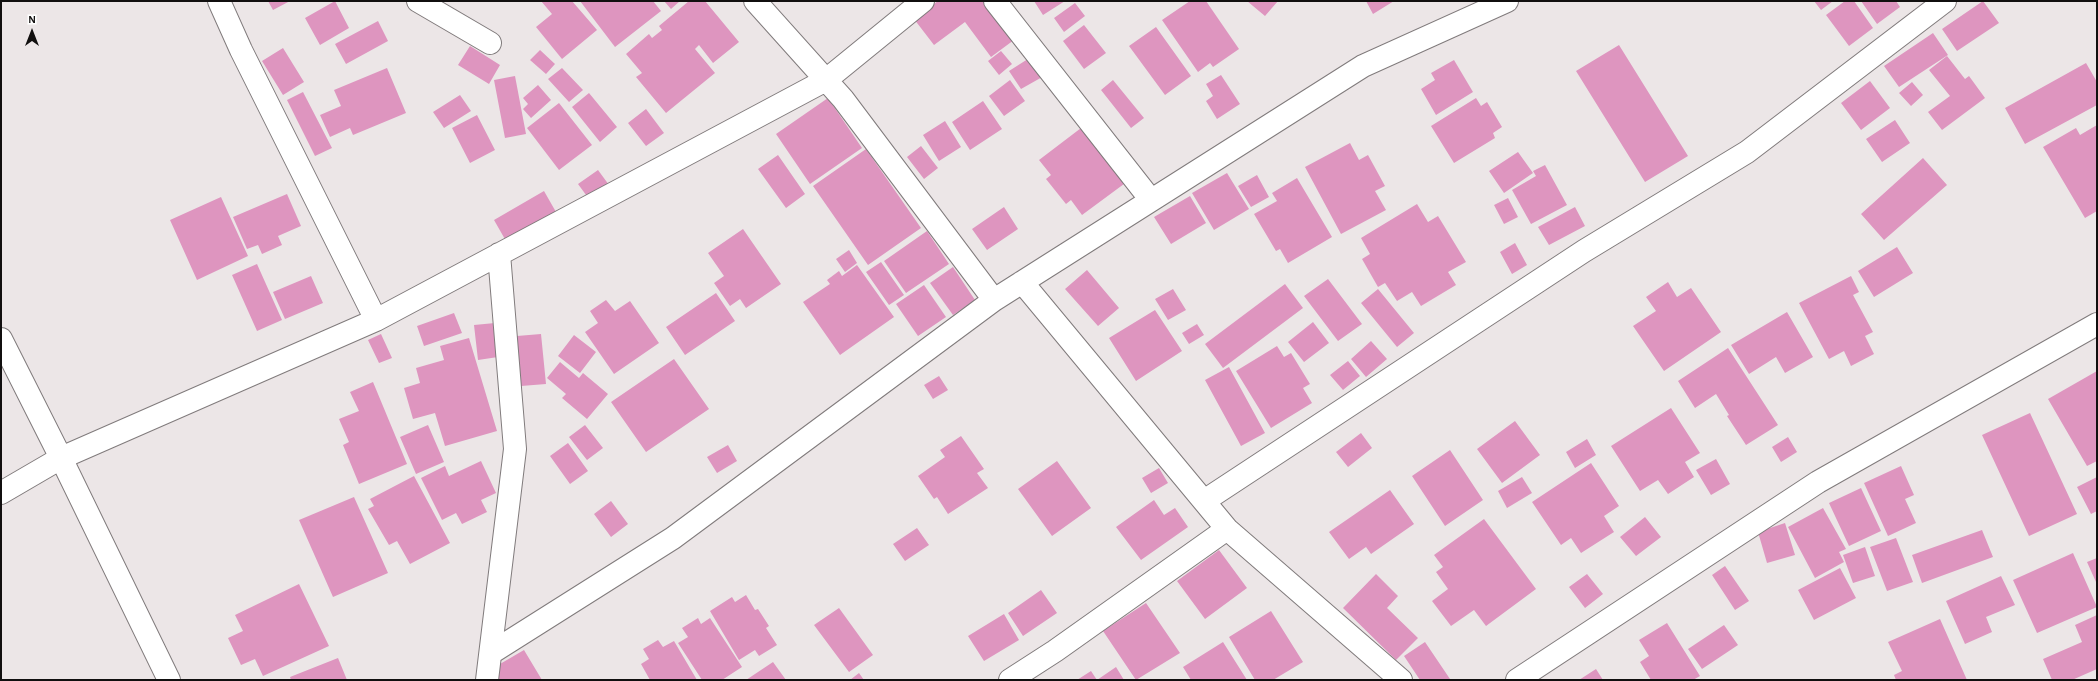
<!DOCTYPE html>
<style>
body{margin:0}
#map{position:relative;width:2098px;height:681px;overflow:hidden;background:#ece6e7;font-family:"Alegreya Sans",sans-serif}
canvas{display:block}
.frame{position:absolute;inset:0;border:2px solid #110f0f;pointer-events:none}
.north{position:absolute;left:12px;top:12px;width:40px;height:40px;-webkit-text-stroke:3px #fff;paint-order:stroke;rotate:0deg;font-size:11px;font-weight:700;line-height:16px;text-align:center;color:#110f0f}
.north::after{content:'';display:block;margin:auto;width:14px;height:18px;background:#110f0f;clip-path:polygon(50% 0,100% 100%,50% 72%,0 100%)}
</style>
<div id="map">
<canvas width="2098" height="681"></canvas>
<div class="frame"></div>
<div class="north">N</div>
</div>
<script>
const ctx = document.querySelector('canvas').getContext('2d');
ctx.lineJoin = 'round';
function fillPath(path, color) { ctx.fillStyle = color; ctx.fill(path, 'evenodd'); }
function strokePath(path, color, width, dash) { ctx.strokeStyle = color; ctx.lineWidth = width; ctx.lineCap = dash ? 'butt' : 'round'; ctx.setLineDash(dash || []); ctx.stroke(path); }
fillPath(new Path2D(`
 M268,1H290L273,10Z
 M335,1L349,28L320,45L305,18Z
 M541,1H572L597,30L562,59L536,27L552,14Z
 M580,1H653L661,11L615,47Z
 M664,1H680L671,9Z
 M689,1H705L739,42L713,63L699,45L695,49L715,73L666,113L636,77L642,73L626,54L649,34L652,38L662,30L659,26Z
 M938,1H991L1018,37L991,57L965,22L934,45L914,19Z
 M1034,1H1065L1043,15Z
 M1190,1H1206L1239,49L1213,67L1210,63L1198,72L1162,20Z
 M1247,1H1278L1265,16Z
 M1366,1H1394L1373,14Z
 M1814,1H1833L1821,10Z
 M1845,1H1854L1873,28L1849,46L1826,15Z
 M1861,1H1896L1900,7L1877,24Z
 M1983,1L1999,23L1957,51L1942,29Z
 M1075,3L1085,16L1064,32L1054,18Z
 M378,21L388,41L346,64L335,44Z
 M1084,25L1106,53L1084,69L1063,41Z
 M1156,27L1191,76L1165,95L1129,46Z
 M1933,33L1948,55L1899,87L1884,66Z
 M1619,45L1688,156L1645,182L1576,71Z
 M470,46L500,65L489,84L458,65Z
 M283,48L304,82L283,95L262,61Z
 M540,50L555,64L546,74L530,60Z
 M1001,51L1012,64L999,75L988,61Z
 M1947,56L1965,79L1969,76L1985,98L1942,130L1928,112L1950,96L1929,70Z
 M1031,57L1044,76L1021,89L1009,71Z
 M1454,60L1473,92L1436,115L1421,89L1435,80L1431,73Z
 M2086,63L2097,82V105L2025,144L2005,108Z
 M387,68L406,113L353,135L350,128L330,137L320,115L341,106L334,90Z
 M562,68L583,90L569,102L548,79Z
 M1221,75L1240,104L1217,119L1206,101L1213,96L1206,84Z
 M515,76L526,134L505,138L494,80Z
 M1010,80L1025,101L1004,116L989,96Z
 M1113,80L1144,118L1131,128L1101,90Z
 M1870,81L1890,108L1861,130L1841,103Z
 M1912,82L1923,95L1911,106L1899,93Z
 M538,85L551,100L531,118L523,109L528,104L523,98Z
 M303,92L332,148L315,156L287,100Z
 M589,93L617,127L600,142L572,107Z
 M460,95L471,111L444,128L433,112Z
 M828,98L862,148L810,184L776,134Z
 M1476,98L1481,106L1487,102L1502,127L1493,133L1495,138L1454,163L1431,126Z
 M983,101L1002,129L970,150L952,122Z
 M559,103L592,145L559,170L527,128Z
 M646,109L664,133L646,146L628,123Z
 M477,115L495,150L470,163L452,128Z
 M1895,120L1910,143L1882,162L1866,139Z
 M945,121L961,147L939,161L923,135Z
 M1085,125L1128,181L1082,215L1071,200L1066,204L1046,179L1051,175L1039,160Z
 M2097,125V211L2085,218L2043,147L2076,128L2080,135Z
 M1350,143L1359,160L1368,155L1385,186L1375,191L1386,210L1341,234L1305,167Z
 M921,146L938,168L924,179L907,157Z
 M866,149L921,228L868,265L813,186Z
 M1518,152L1533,173L1504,193L1489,171Z
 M778,155L805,194L786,208L758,169Z
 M1923,158L1947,185L1884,240L1861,214Z
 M1545,165L1567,205L1531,224L1512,190L1536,176L1533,171Z
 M598,170L609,185L589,199L578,184Z
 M1227,173L1249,209L1214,230L1192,193Z
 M1257,175L1269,197L1251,207L1238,186Z
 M1297,178L1332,237L1288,263L1280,249L1276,251L1254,214L1277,201L1272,193Z
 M544,191L556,212L506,241L494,220Z
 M287,194L301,226L278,236L282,245L262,254L258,245L247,249L233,217Z
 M1190,196L1206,223L1171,244L1154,217Z
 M221,197L248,256L197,280L170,220Z
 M1508,198L1518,217L1504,224L1494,205Z
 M1417,204L1428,222L1438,216L1466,262L1448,272L1456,285L1421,306L1412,292L1397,301L1385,283L1378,287L1362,259L1370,254L1361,238Z
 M1004,207L1018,229L987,250L972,229Z
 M1575,207L1585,226L1549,245L1538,227Z
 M743,229L781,284L746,308L740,299L730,306L714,283L724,276L708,253Z
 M927,231L949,264L906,293L884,261Z
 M1515,243L1527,265L1512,274L1500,252Z
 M1897,247L1913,273L1874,297L1858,271Z
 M849,250L857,263L845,272L836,259Z
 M881,262L904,295L889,305L866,272Z
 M257,264L282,320L257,331L232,275Z
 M857,265L894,317L840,355L803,302L830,284L827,280L839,271L842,276Z
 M953,267L975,300L953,315L930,283Z
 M1087,270L1119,308L1098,326L1065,289Z
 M311,276L323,303L285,319L273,292Z
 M1851,276L1859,292L1853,295L1873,332L1865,336L1874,354L1851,366L1844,351L1829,359L1799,303Z
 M1328,279L1362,324L1338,341L1304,296Z
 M1668,282L1677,297L1691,288L1721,332L1664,371L1633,326L1656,311L1646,297Z
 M1285,284L1303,308L1223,368L1205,344Z
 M924,285L946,317L918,336L896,304Z
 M1173,289L1186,310L1168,320L1155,299Z
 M1378,289L1414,333L1397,347L1361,303Z
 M716,293L735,321L685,355L666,327Z
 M606,300L615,311L630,301L659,343L614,374L585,332L598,323L590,311Z
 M1155,310L1182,351L1136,381L1109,338Z
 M1787,312L1813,357L1785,373L1776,357L1749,374L1731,345Z
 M454,313L462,333L424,346L417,326Z
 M1313,322L1329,343L1304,362L1288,342Z
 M495,323L498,357L478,360L474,325Z
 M1197,324L1204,335L1189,344L1182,333Z
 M381,334L392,358L379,363L368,340Z
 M541,334L546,384L521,386L517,336Z
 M574,335L596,352L580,373L558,356Z
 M469,338L497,431L445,446L435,413L413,419L404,388L420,383L416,368L444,360L440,346Z
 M1371,341L1387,359L1366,377L1351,359Z
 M1277,346L1284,357L1291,353L1310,384L1303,388L1312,403L1271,428L1236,371Z
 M1728,348L1778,425L1746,445L1727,416L1729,415L1716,394L1695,408L1678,381Z
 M674,359L709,409L646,452L611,402Z
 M1348,361L1360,376L1343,390L1330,375Z
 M560,362L579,378L583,373L608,394L587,419L562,398L566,394L547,378Z
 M1229,367L1265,433L1241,446L1205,380Z
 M2097,371V461L2087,466L2048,399Z
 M939,376L948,390L933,399L924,385Z
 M373,382L407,464L359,484L343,445L349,442L339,419L359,411L350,392Z
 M1671,408L1700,453L1685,462L1694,477L1668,494L1658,480L1640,491L1611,446Z
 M2030,413L2077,514L2029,536L1982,435Z
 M1515,421L1540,455L1502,483L1477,449Z
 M428,425L444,462L416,474L400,437Z
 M585,425L603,448L587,460L569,437Z
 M1361,433L1372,448L1348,467L1336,452Z
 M961,436L984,469L977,473L988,488L948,514L937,497L934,499L918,476L945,457L940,450Z
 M1788,437L1797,452L1781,462L1772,447Z
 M1587,439L1596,455L1575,468L1566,452Z
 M568,443L588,471L570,484L550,456Z
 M728,445L737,461L717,473L707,457Z
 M1450,450L1483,500L1445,526L1412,476Z
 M1716,459L1730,484L1711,495L1696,470Z
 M481,461L496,493L481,500L487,512L462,524L456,513L442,520L421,478L445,466L449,476Z
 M1057,461L1091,508L1052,536L1018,489Z
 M1591,463L1619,506L1604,516L1614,532L1581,553L1571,538L1561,545L1532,502Z
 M1901,466L1914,495L1905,499L1916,523L1888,536L1864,483Z
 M1159,468L1168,483L1151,493L1142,478Z
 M414,476L450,543L410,564L397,541L389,545L368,509L374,506L370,499Z
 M1522,477L1532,493L1507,508L1498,491Z
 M2097,477V511L2091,514L2077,487Z
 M1861,488L1881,531L1849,546L1829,503Z
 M1390,490L1414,524L1371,554L1366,547L1349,559L1329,532Z
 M354,497L388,573L333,597L299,520Z
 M1154,500L1164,515L1175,508L1188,527L1141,560L1116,527Z
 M611,501L628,524L611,537L594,514Z
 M1823,508L1846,549L1839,552L1844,562L1815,578L1788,527Z
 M1645,517L1661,537L1636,556L1620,537Z
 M1484,519L1536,589L1486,626L1474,610L1451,626L1432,601L1448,589L1436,572L1443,567L1434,555Z
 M1785,523L1795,555L1767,563L1758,532Z
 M917,528L929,545L905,561L893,544Z
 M1982,530L1993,557L1922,583L1912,555Z
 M1896,538L1913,582L1887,591L1870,547Z
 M1865,547L1875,576L1853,583L1843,555Z
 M1219,550L1247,588L1205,619L1177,581Z
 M2073,553L2097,607L2037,633L2013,580Z
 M2097,558V581L2096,582L2087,562Z
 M1725,566L1749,601L1735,610L1712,575Z
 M1840,568L1856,598L1814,620L1798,590Z
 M1376,574L1398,596L1387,608L1418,638L1396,660L1343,608Z
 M1587,574L1603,594L1585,608L1569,587Z
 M2001,576L2015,605L1986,617L1992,632L1965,644L1946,601Z
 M299,584L329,646L263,676L255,659L241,665L228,638L243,631L235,615Z
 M1041,590L1057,613L1023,636L1008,613Z
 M746,595L755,610L758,609L769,626L766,628L777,645L759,656L755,650L739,660L710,611L732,597L735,602Z
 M1146,603L1180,653L1136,680L1103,631Z
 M839,608L873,655L849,672L814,625Z
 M1271,611L1303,662L1273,680H1255L1229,637Z
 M1004,614L1019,640L984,661L968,636Z
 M2097,615V669L2072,680H2052L2043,659L2082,642L2075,625Z
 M698,618L701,624L710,618L742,667L722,680H702L678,643L688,637L682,628Z
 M1940,619L1967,680H1896L1894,675L1902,671L1888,642Z
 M1667,623L1700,676L1693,680H1651L1640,662L1649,656L1639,640Z
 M1724,625L1738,645L1702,669L1688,649Z
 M658,640L663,647L674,641L697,680H650L641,664L649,659L643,649Z
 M1223,642L1247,680H1191L1183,667Z
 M1425,642L1450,679L1448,680H1420L1404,656Z
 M524,650L542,680H493L488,671Z
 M338,658L347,680H291L290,677Z
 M773,662L786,680H746Z
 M1116,667L1124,680H1077L1091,671L1097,680Z
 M1596,669L1603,680H1579Z
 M859,673L864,680H850Z`), '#de95bf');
const street = new Path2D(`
 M219,1L241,50L376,320
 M418,1L490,43
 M755,1L843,99L994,300
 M995,1L1151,200
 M1022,282L1227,529L1401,680
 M1,339L61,458L169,680
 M1,493L61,458L376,320L826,80L923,1
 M1204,501L1584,251L1747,152L1945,1
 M491,653L673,538L994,300L1363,66L1507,1
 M487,680L515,449L499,254
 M1010,680L1055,651L1227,529
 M1517,680L1818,482L2097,324`);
strokePath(street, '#807b7c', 24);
strokePath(street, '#fff', 22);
</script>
